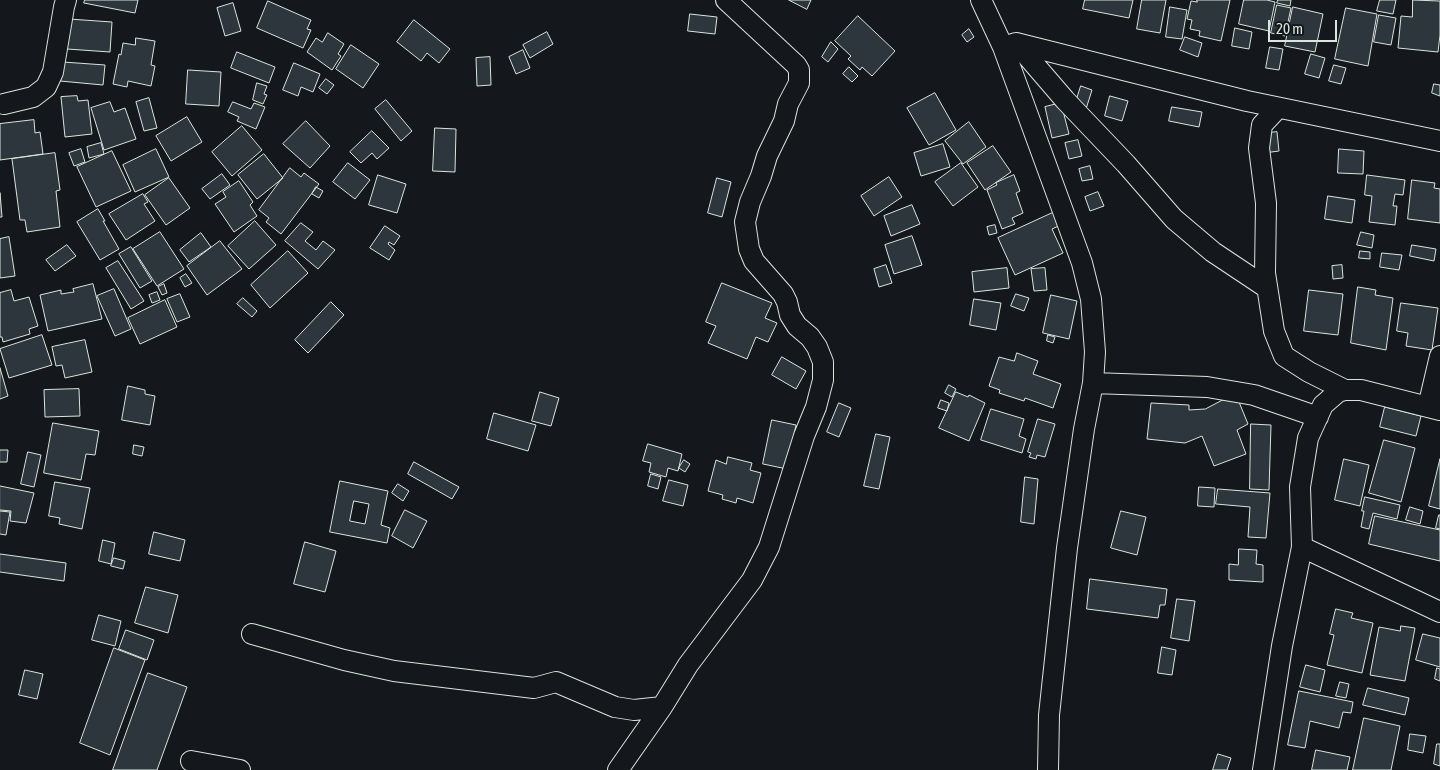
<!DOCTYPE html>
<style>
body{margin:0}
#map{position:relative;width:1440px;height:770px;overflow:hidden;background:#14181c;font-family:"Asap Condensed",sans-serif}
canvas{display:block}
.scale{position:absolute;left:1268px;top:20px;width:69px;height:22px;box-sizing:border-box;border:2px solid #d8e6dc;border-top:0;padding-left:6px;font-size:15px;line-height:18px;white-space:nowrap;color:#d8e6dc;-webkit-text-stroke:4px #14181c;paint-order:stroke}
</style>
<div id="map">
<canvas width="1440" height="770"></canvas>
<div class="scale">20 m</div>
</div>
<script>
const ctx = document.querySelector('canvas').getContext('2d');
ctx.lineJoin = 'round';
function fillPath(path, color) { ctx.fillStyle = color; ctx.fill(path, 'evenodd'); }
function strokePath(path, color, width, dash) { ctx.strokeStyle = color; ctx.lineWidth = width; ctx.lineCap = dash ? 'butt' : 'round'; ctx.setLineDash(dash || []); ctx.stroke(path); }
const building = new Path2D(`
 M85,0H138L135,13L84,3Z
 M789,0H811L807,9Z
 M1085,0H1133L1129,18L1083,9Z
 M1142,0H1166L1160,33L1137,29Z
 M1197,0H1230L1221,41L1199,36L1200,31L1190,29L1192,20L1187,19L1191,1L1197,2Z
 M1244,0H1267L1275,2L1269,31L1239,24Z
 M1278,0H1291L1290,6L1277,3Z
 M1380,0H1396L1393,14L1377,11Z
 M1413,0L1440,1V35L1438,52L1398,48L1401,16L1412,17Z
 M268,1L311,20L307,29L311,30L303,48L257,28Z
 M233,3L241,31L225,36L217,8Z
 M1277,5L1291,8L1285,36L1271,33Z
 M1170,7L1187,10L1182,39L1166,37Z
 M1293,7L1323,14L1315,52L1285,46Z
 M1346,8L1377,14L1368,66L1335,59Z
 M690,14L717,17L715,34L688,31Z
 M1379,15L1396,18L1391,45L1374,42Z
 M858,16L895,51L872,76L862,67L860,70L848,59L851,56L835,41Z
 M69,19L112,22L110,52L67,49Z
 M414,20L450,49L439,63L427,53L421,61L397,42Z
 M1235,28L1252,32L1249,49L1232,46Z
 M969,29L974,37L967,42L962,35Z
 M547,32L553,44L530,58L523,45Z
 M328,33L344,44L338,54L341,56L332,70L307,52L316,38L322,42Z
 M1185,37L1202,43L1198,57L1180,50Z
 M136,38L155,41L151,65L155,66L151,86L128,81L127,87L113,84L119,54L121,55L123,43L135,45Z
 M831,42L838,49L828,62L822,57Z
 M351,45L379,64L363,88L336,69Z
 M1270,47L1283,49L1279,70L1266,68Z
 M523,50L530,68L516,74L509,57Z
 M237,52L275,67L269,83L231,68Z
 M1311,54L1325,58L1319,78L1305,74Z
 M490,57L491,85L477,86L476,58Z
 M63,62L105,65L103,85L60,81Z
 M294,63L320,74L313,92L301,87L298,96L283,90Z
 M1334,65L1346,68L1341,84L1329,81Z
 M849,67L858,76L852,82L843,74Z
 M188,70L221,72L219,106L186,104Z
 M326,79L334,85L327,94L319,88Z
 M257,83L267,86L264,94L267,95L263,104L253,100Z
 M1434,84L1440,85V96L1432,93Z
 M1081,86L1092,90L1086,109L1075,105Z
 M935,93L956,130L929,145L907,108Z
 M77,96L78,101L88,100L92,134L65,137L61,97Z
 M1110,96L1128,101L1122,121L1105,116Z
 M149,98L157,128L144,131L136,102Z
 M386,100L412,131L401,141L375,109Z
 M110,102L114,112L125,108L136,139L104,150L91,108Z
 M233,102L251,109L254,103L265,107L256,129L237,121L239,117L228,112Z
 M1061,103L1069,134L1052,138L1045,107Z
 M1172,107L1202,112L1199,127L1169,121Z
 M187,117L202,142L171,161L156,136Z
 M34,120L35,133L40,132L43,154L0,160V124Z
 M306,121L330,146L310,168L283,144Z
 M969,122L986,147L963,164L945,141Z
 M242,126L262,150L232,176L212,152Z
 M435,128L456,129L455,172L433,171Z
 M372,131L389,148L377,159L372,153L361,163L350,152Z
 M1277,132L1279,151L1264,153L1261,134Z
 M1078,140L1082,156L1069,159L1065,143Z
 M101,143L104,154L89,158L87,147Z
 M943,144L950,167L921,176L914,153Z
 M993,146L1011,172L985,190L967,163Z
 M81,149L85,162L74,166L69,153Z
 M156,149L169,177L135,192L123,165Z
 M1339,149L1364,151L1363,174L1338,173Z
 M112,151L131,191L96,207L77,167Z
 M55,153L60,190L56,191L60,227L27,232L25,220H20L12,159Z
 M264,154L283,178L257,199L238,175Z
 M348,163L370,180L355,199L333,182Z
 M961,163L978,187L953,206L935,182Z
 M1090,166L1093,179L1082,181L1079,169Z
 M290,168L301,177L304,173L319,184L281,234L266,222L269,218L259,210Z
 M222,174L230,185L210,199L202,189Z
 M378,175L406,184L397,213L369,205Z
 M1014,175L1020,191L1016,193L1023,213L1012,218L1015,224L1002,229L987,190L997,185L996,183Z
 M1367,175L1405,180L1403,195L1395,194L1393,206H1397L1395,225L1369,222L1372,196L1365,195Z
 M889,177L902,197L874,216L861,196Z
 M169,178L190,208L166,225L145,195Z
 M717,178L731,182L722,217L708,213Z
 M1412,180L1435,183L1434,188L1440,189V223L1408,219Z
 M239,181L253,202L250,205L257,216L234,232L215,204L226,197L223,192Z
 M316,187L323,191L319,198L312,194Z
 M1098,192L1104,206L1090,211L1085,197Z
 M0,193L2,217H0Z
 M143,194L148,202L144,204L155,221L126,240L109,214Z
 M1328,196L1355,200L1352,223L1325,219Z
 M912,205L920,224L891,236L884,216Z
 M98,209L105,221H103L119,249L100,260L77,222Z
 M1059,210L1065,223L1052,229L1063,253L1015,275L998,238Z
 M255,221L276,245L249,269L228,246Z
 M301,223L313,232L305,241L316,250L323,241L335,250L318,269L285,241Z
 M995,225L997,233L989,235L987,227Z
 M385,226L400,236L394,245L389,242L388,244L395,250L389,260L370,248Z
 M160,232L184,269L157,286L133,249Z
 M1361,232L1374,235L1372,248L1357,245Z
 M201,233L211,247L189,262L180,250Z
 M912,236L922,265L894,274L885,245Z
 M9,237L15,276L0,278V239Z
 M220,241L242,269L207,295L187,266Z
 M67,245L76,256L55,271L46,260Z
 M1412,245L1436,249L1434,261L1410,256Z
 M131,247L152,281L140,288L119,254Z
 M288,251L308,273L270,308L251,285Z
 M1360,251L1370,252V259L1359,258Z
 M1382,253L1402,255L1399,270L1380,267Z
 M118,261L144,301L131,309L106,268Z
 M886,265L892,283L879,287L874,269Z
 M1342,265L1343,278L1333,279L1332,266Z
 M1007,268L1009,288L974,292L972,272Z
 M1045,268L1047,290L1034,291L1031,269Z
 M186,274L192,283L185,287L180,278Z
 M722,283L772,303L765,318L777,323L768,342L756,337L747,359L708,343L716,326L706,322Z
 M93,284L102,319L48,331L40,295L61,290V294L74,292L73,289Z
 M164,284L167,293L162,295L158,287Z
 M1358,287L1376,290L1375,295L1393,298L1386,350L1351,343Z
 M114,289L131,329L115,336L97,296Z
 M11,290L14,301L29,297L38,326L29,329L30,334L3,342L2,337H0V293Z
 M1309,290L1343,294L1338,335L1304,331Z
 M157,292L160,300L152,303L149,295Z
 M180,294L190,317L177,322L167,299Z
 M1016,294L1029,298L1024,311L1011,306Z
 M1051,295L1077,301L1069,339L1043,333Z
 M243,298L257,311L252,317L237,304Z
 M974,299L1001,303L996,330L970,325Z
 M165,300L177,327L140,344L128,318Z
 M331,302L344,315L308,353L295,340Z
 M1401,303L1438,308L1432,350L1406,346L1408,333L1397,331Z
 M42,335L52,365L9,378L0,349Z
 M1048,335L1055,337L1053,343L1047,341Z
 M85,340L92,372L65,378L62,365L56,366L52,347Z
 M1017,353L1038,361L1033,374L1061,384L1053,408L1025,398L1024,401L999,393L1000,390L989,386L999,357L1014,361Z
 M782,357L806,371L796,389L772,375Z
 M0,368L8,396L0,399Z
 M949,385L956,389L952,397L945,393Z
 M128,386L145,390V394L155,396L150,425L122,420Z
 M79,389L80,416L45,417L44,390Z
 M540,392L559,398L551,426L532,421Z
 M956,392L968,397L969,395L985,403L969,441L939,428Z
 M941,400L949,403L947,411L938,408Z
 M1223,400L1239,402L1248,424L1237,430L1246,454L1214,466L1202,436L1185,443L1147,439L1151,403L1189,405V410L1205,409Z
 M839,403L851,408L839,437L827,432Z
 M1385,407L1421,416L1416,436L1380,427Z
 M991,409L1024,419L1019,436L1026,439L1022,453L981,440Z
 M494,413L536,425L528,451L487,439Z
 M1038,419L1055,424L1045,457L1037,455L1036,459L1029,457L1031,453L1028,452Z
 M772,420L796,425L787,469L763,464Z
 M53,423L99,431L95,455L86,454L81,480L44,473Z
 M1251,424L1271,425L1269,490L1250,489Z
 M876,434L890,437L879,489L864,486Z
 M1384,440L1415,448L1401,502L1369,493Z
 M648,444L682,454L678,471L668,468L666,477L649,472L651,463L643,461Z
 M134,445L144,447L142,456L133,454Z
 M0,450H8L7,462H0Z
 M28,452L41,455L34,487L21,484Z
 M728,457L752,463L750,470L761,473L753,503L737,498L736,503L722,499L723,495L708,491L716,460L726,464Z
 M1344,459L1369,465L1360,506L1335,500Z
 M1440,459V509L1429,506Z
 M684,460L690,464L685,472L679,468Z
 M414,462L459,487L452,499L408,474Z
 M651,474L661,477L658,489L648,486Z
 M1025,477L1038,479L1034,524L1021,522Z
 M669,480L688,485L683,506L663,501Z
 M340,481L388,491L381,525L390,528L387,543L330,532ZM354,501L369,504L365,524L350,521Z
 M55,482L90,488L82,529L59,524L60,518L49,516Z
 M398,484L409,491L403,501L392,493Z
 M0,486L34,493L26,523L10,521L11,511L0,510Z
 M1199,487L1215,488L1214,507L1198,506Z
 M1218,489L1270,493L1266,538L1248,537L1250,507L1216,504Z
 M1365,497L1400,505L1397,519L1373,513L1369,529L1361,527L1364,511H1362Z
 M1410,507L1423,511L1420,524L1406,520Z
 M405,510L427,521L413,548L392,536Z
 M0,511L10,512L6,535L0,534Z
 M1121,511L1146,517L1137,555L1111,548Z
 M1439,515H1440V529L1436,528Z
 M1375,516L1440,530V561L1369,544Z
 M154,532L185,540L180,561L149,554Z
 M103,540L115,543L111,564L99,561Z
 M305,542L336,551L325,592L294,584Z
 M1239,549L1257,550L1256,564L1263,565V582L1229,580V564L1238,565Z
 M0,554L66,563L64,581L0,572Z
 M114,558L125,561L123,569L111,566Z
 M1090,579L1167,589L1165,605H1160L1158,618L1087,609Z
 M146,587L178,595L168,633L135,623Z
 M1177,599L1195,601L1189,641L1171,638Z
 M1336,609L1353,613L1351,618L1373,623L1362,673L1327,665L1334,635L1330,634Z
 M99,615L121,621L115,646L92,640Z
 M1401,626L1415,628L1405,681L1370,675L1379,627L1400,631Z
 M126,630L154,640L147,660L119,649Z
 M1423,634L1440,638V667L1416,660Z
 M1162,647L1176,650L1172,675L1158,673Z
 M114,648L145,660L110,755L80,743Z
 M1306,665L1325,670L1320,692L1300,687Z
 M1437,668L1440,669V681L1435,679Z
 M25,670L43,674L37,699L19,695Z
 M148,673L187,687L157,770H113Z
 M1340,682L1349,684L1346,698L1336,696Z
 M1368,688L1409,698L1405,715L1363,705Z
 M1299,691L1353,702L1351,713L1343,712L1339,728L1310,721L1305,748L1288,745Z
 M1364,718L1400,726L1391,770H1353Z
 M1410,734L1426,736L1423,753L1408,750Z
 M1437,744H1440V766L1434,764Z
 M1316,750L1350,757L1347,770H1312Z
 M1218,754L1231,758L1227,770H1213Z`);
fillPath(building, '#2c363c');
strokePath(building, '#d8e6dc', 1);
const minor = new Path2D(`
 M981,0L1003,47L1082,263L1091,299L1095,352L1093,383L1084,429L1067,548L1049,715L1048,770
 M1016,43L1065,100L1126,164L1174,219L1213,252L1267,288
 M1003,47L1016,43L1247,101L1440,141
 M4,104L33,97L46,87L53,72L64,7L66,0
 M1278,108L1262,125L1259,148L1266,203L1265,273L1274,331L1284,356L1309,372L1345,390
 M1093,383L1207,387L1254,395L1318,417
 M1428,407L1440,356
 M1302,547L1440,612
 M252,634L344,660L394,671L534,688L556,682L615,707L634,710L662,707
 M191,761L240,770
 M618,770L662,707L688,665L752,580L769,547L804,436L816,407L823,380V362L817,347L810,337L797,326L790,315L787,302L783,294L754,261L749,249L745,222L750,202L761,176L767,156L784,121L788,104L799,83V70L796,65L726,0
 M1263,770L1282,646L1302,547L1300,487L1308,438L1323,405L1338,392L1345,390H1361L1440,410`);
strokePath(minor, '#d8e6dc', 22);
strokePath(minor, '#14181c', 20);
</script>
